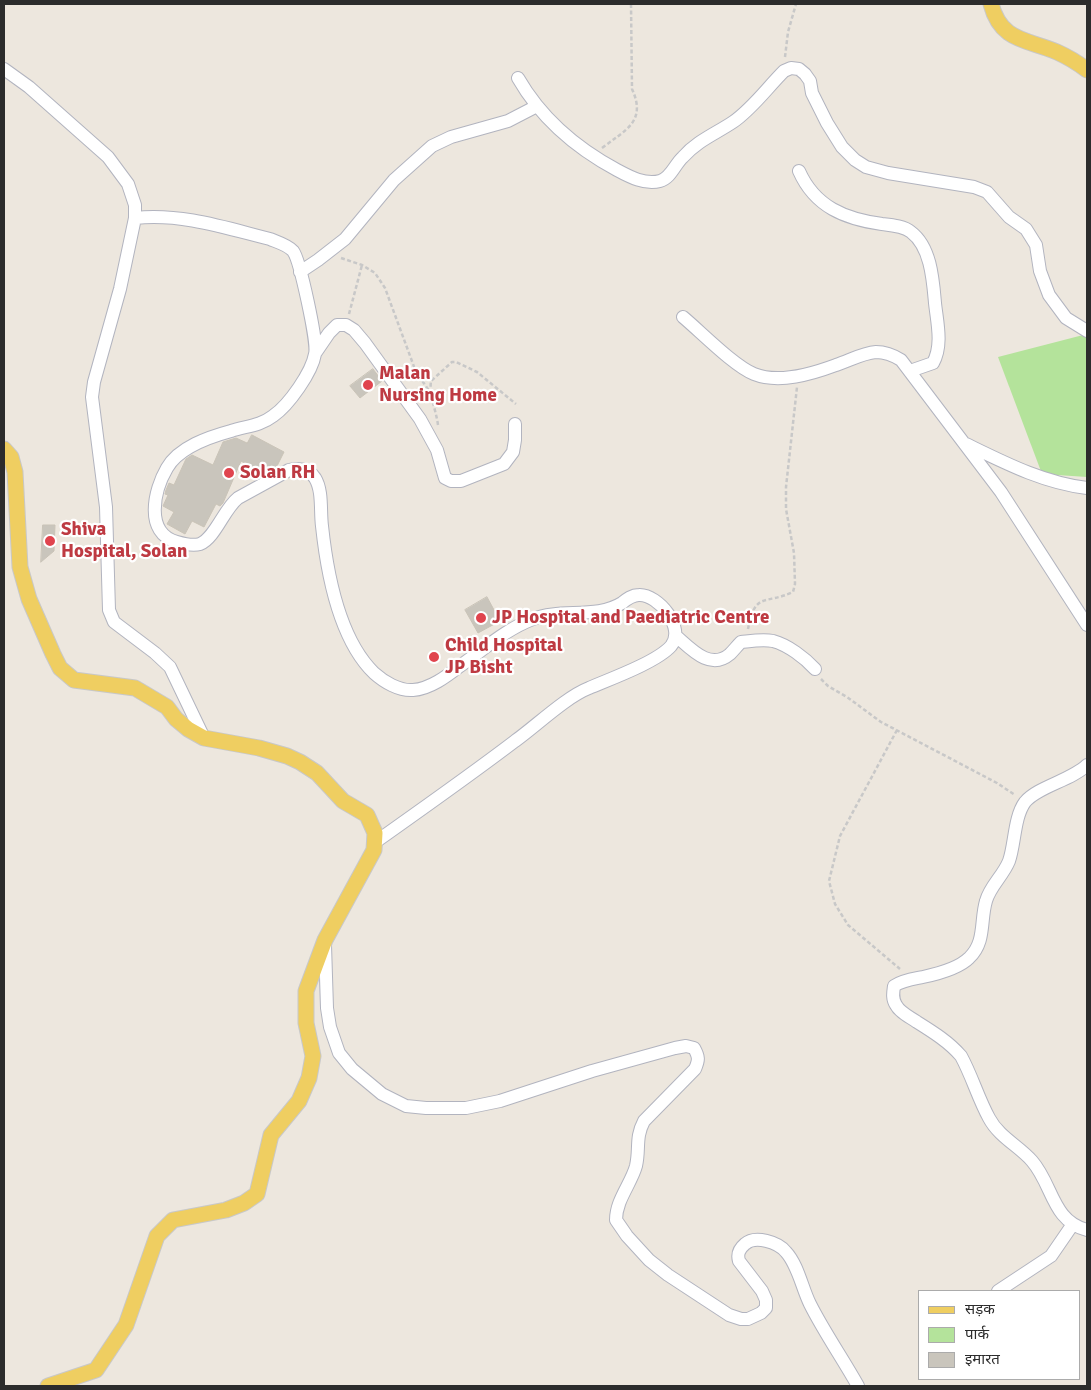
<!DOCTYPE html>
<meta charset="utf-8">
<style>
body{margin:0}
#map{position:relative;width:1091px;height:1390px;overflow:hidden;background:#ede7de;font-family:Signika,"Noto Sans Devanagari",sans-serif}
canvas{display:block}
.frame{position:absolute;inset:0;border:5px solid #2c2c2c;pointer-events:none}
.legend{position:absolute;left:918px;top:1290px;width:162px;height:90px;box-sizing:border-box;background:#fff;border:1px solid #ababab;margin:0;padding:6px 9px;list-style:none;font-size:15px;color:#2c2c2c}
.legend li{display:flex;align-items:center;gap:10px;height:25px}
.legend b{width:25px;border:1px solid #ababab}
</style>
<div id="map">
<canvas width="1091" height="1390"></canvas>
<div class="frame"></div>
<ul class="legend">
<li><b style="height:6px;background:#efce61"></b>सड़क</li>
<li><b style="height:14px;background:#b4e39b"></b>पार्क</li>
<li><b style="height:14px;background:#c9c5bc"></b>इमारत</li>
</ul>
</div>
<script>
const ctx = document.querySelector('canvas').getContext('2d');
ctx.lineJoin = 'round';
function fillPath(path, color) { ctx.fillStyle = color; ctx.fill(path, 'evenodd'); }
function strokePath(path, color, width, dash) { ctx.strokeStyle = color; ctx.lineWidth = width; ctx.lineCap = dash ? 'butt' : 'round'; ctx.setLineDash(dash || []); ctx.stroke(path); }
function label(font, color, halo, rows, align = 'center') {
  ctx.font = font + ' Signika,sans-serif'; ctx.lineWidth = 4.5; ctx.setLineDash([]); ctx.textBaseline = 'middle'; ctx.strokeStyle = halo; ctx.fillStyle = color; for (const [text, x, y, turn = 0] of rows) {
    ctx.save(); ctx.translate(x, y); ctx.rotate((+turn || 0) * Math.PI / 180); ctx.textAlign = isNaN(turn) ? turn : align; if (halo) ctx.strokeText(text, 0, 0); ctx.fillText(text, 0, 0); ctx.restore();
  }
}
fillPath(new Path2D(`
 M1087,334V477L1042,474L998,357Z`), '#b4e39b');
const building = new Path2D(`
 M373,369L382,381L360,398L350,386Z
 M252,435L284,452L276,468L265,474L241,461L223,503L220,506L216,504L204,527L192,521L185,534L167,524L174,512L163,506L168,495L165,494L166,490L169,483L174,485L186,459L192,455L213,465L223,442L236,438L247,443Z
 M43,525H55L54,551L41,562Z
 M487,597L500,621L478,633L465,610Z`);
fillPath(building, '#c9c5bc');
strokePath(building, '#c9c3b7', 1);
const minor = new Path2D(`
 M4,69L29,87L108,157L128,184L135,205V218L120,289L94,382L92,397L106,507L109,610L114,622L155,653L170,667L204,738
 M518,78C541,118 576,148 617,170C630,177 645,185 660,181C671,178 675,164 683,157C697,141 715,134 733,122C752,109 767,88 784,71L791,68L799,69L805,74L810,81L812,93L827,123L842,147L855,160L866,167L888,173L974,187L987,192L1009,217L1026,229L1036,245L1040,271L1049,295L1066,318L1087,331
 M799,171C815,207 845,219 882,224C891,225 904,226 911,232C931,247 933,280 935,303C937,322 943,345 933,363L910,371
 M135,218C182,213 226,228 270,239C277,242 288,245 293,251C300,260 318,343 315,354C312,372 289,405 273,416C260,426 246,426 231,431C209,437 179,447 167,468C154,490 144,533 177,542C184,544 193,546 200,544C215,538 224,509 238,498L289,470C299,468 309,469 315,478C323,491 320,511 322,526C327,573 339,639 374,673C384,682 399,691 413,690C430,689 447,676 460,666C483,650 506,629 533,619C560,608 597,619 622,603C627,599 632,595 639,595C658,594 686,628 671,646C657,662 610,679 589,688C566,697 536,726 515,741C469,776 422,809 374,843
 M300,272L318,260L345,239L394,180L432,146L451,137L508,121L537,106
 M683,317C701,332 734,366 754,374C779,384 812,374 836,365C849,361 862,353 876,352C885,352 893,355 901,360L1001,492L1087,625
 M316,352L329,333L337,325H346L354,330L365,343L420,419L437,450L445,478L451,481H461L504,464L513,452L515,440V424
 M966,444C1005,463 1044,483 1087,488
 M676,636C691,649 710,671 730,654C734,650 737,646 741,642C751,641 763,639 773,641C788,645 805,658 815,669
 M1087,765C1072,780 1037,787 1025,802C1014,817 1015,844 1009,861C1003,876 990,886 986,901C980,921 986,942 969,958C959,968 937,974 923,977C913,979 903,980 894,986C893,993 892,999 896,1005C900,1013 910,1017 917,1022C933,1032 949,1042 961,1056C972,1076 978,1098 989,1118C999,1137 1019,1146 1032,1161C1053,1185 1052,1221 1087,1230
 M325,945L327,1008L330,1027L339,1053L352,1069L382,1094L406,1106L426,1108H466L500,1101L592,1071L675,1048L686,1046L694,1048C699,1057 699,1060 695,1069L644,1121C635,1138 640,1148 636,1166C631,1184 616,1200 616,1220L627,1236L649,1260L668,1275L729,1315L741,1319H748L761,1313L766,1308V1300L762,1291L739,1261C737,1254 739,1249 745,1244C755,1235 778,1242 786,1252C798,1265 802,1288 810,1304C824,1332 843,1359 858,1386
 M998,1291L1051,1256L1073,1224`);
const major = new Path2D(`
 M991,4C1001,42 1027,39 1057,52C1068,57 1078,63 1087,70
 M4,449L11,457L15,472L20,567L29,599L53,654L60,668L74,680L135,688L167,707L176,719L188,729L204,738L259,748L287,756L300,762L317,773L343,801L367,815L375,833L374,850L325,940L306,991V1023L313,1056L309,1078L299,1101L271,1135L257,1194L244,1203L226,1210L173,1220L157,1236L126,1325L96,1370L48,1386`);
strokePath(minor, '#b2b4bf', 14);
strokePath(major, '#c8c8c8', 17);
strokePath(new Path2D(`
 M785,57L788,32L796,4
 M602,148C625,130 647,122 632,89L631,4
 M341,258L362,265L375,273L385,288L416,372L430,392
 M349,314L362,265
 M438,425C436,410 429,395 431,381L452,362H456L477,372L516,404
 M748,629C755,591 765,605 793,592L795,584L794,553L786,509V487L797,387
 M821,679L828,686L847,697L881,722L997,783L1015,795
 M897,730L840,836L829,881L835,904L848,925L900,969`), '#c8c8c8', 2.5, [4, 2.5]);
strokePath(minor, '#fff', 12);
strokePath(major, '#efce61', 15);
for (const [x, y, r, color] of [
 [368,385,6,"#e0444e"],
 [229,473,6,"#e0444e"],
 [50,541,6,"#e0444e"],
 [481,618,6,"#e0444e"],
 [434,657,6,"#e0444e"]
]) { const dot = new Path2D(); dot.arc(x, y, r, 0, 2 * Math.PI); ctx.fillStyle = color; ctx.fill(dot); strokePath(dot, '#fff', 2); }
label('bold 19px', '#be3a42', '#fff', [
 ["Malan",379,374],
 ["Nursing Home",379,396],
 ["Solan RH",240,473],
 ["Shiva",61,530],
 ["Hospital, Solan",61,552],
 ["JP Hospital and Paediatric Centre",492,618],
 ["Child Hospital",445,646],
 ["JP Bisht",445,668]
], 'left');
</script>
